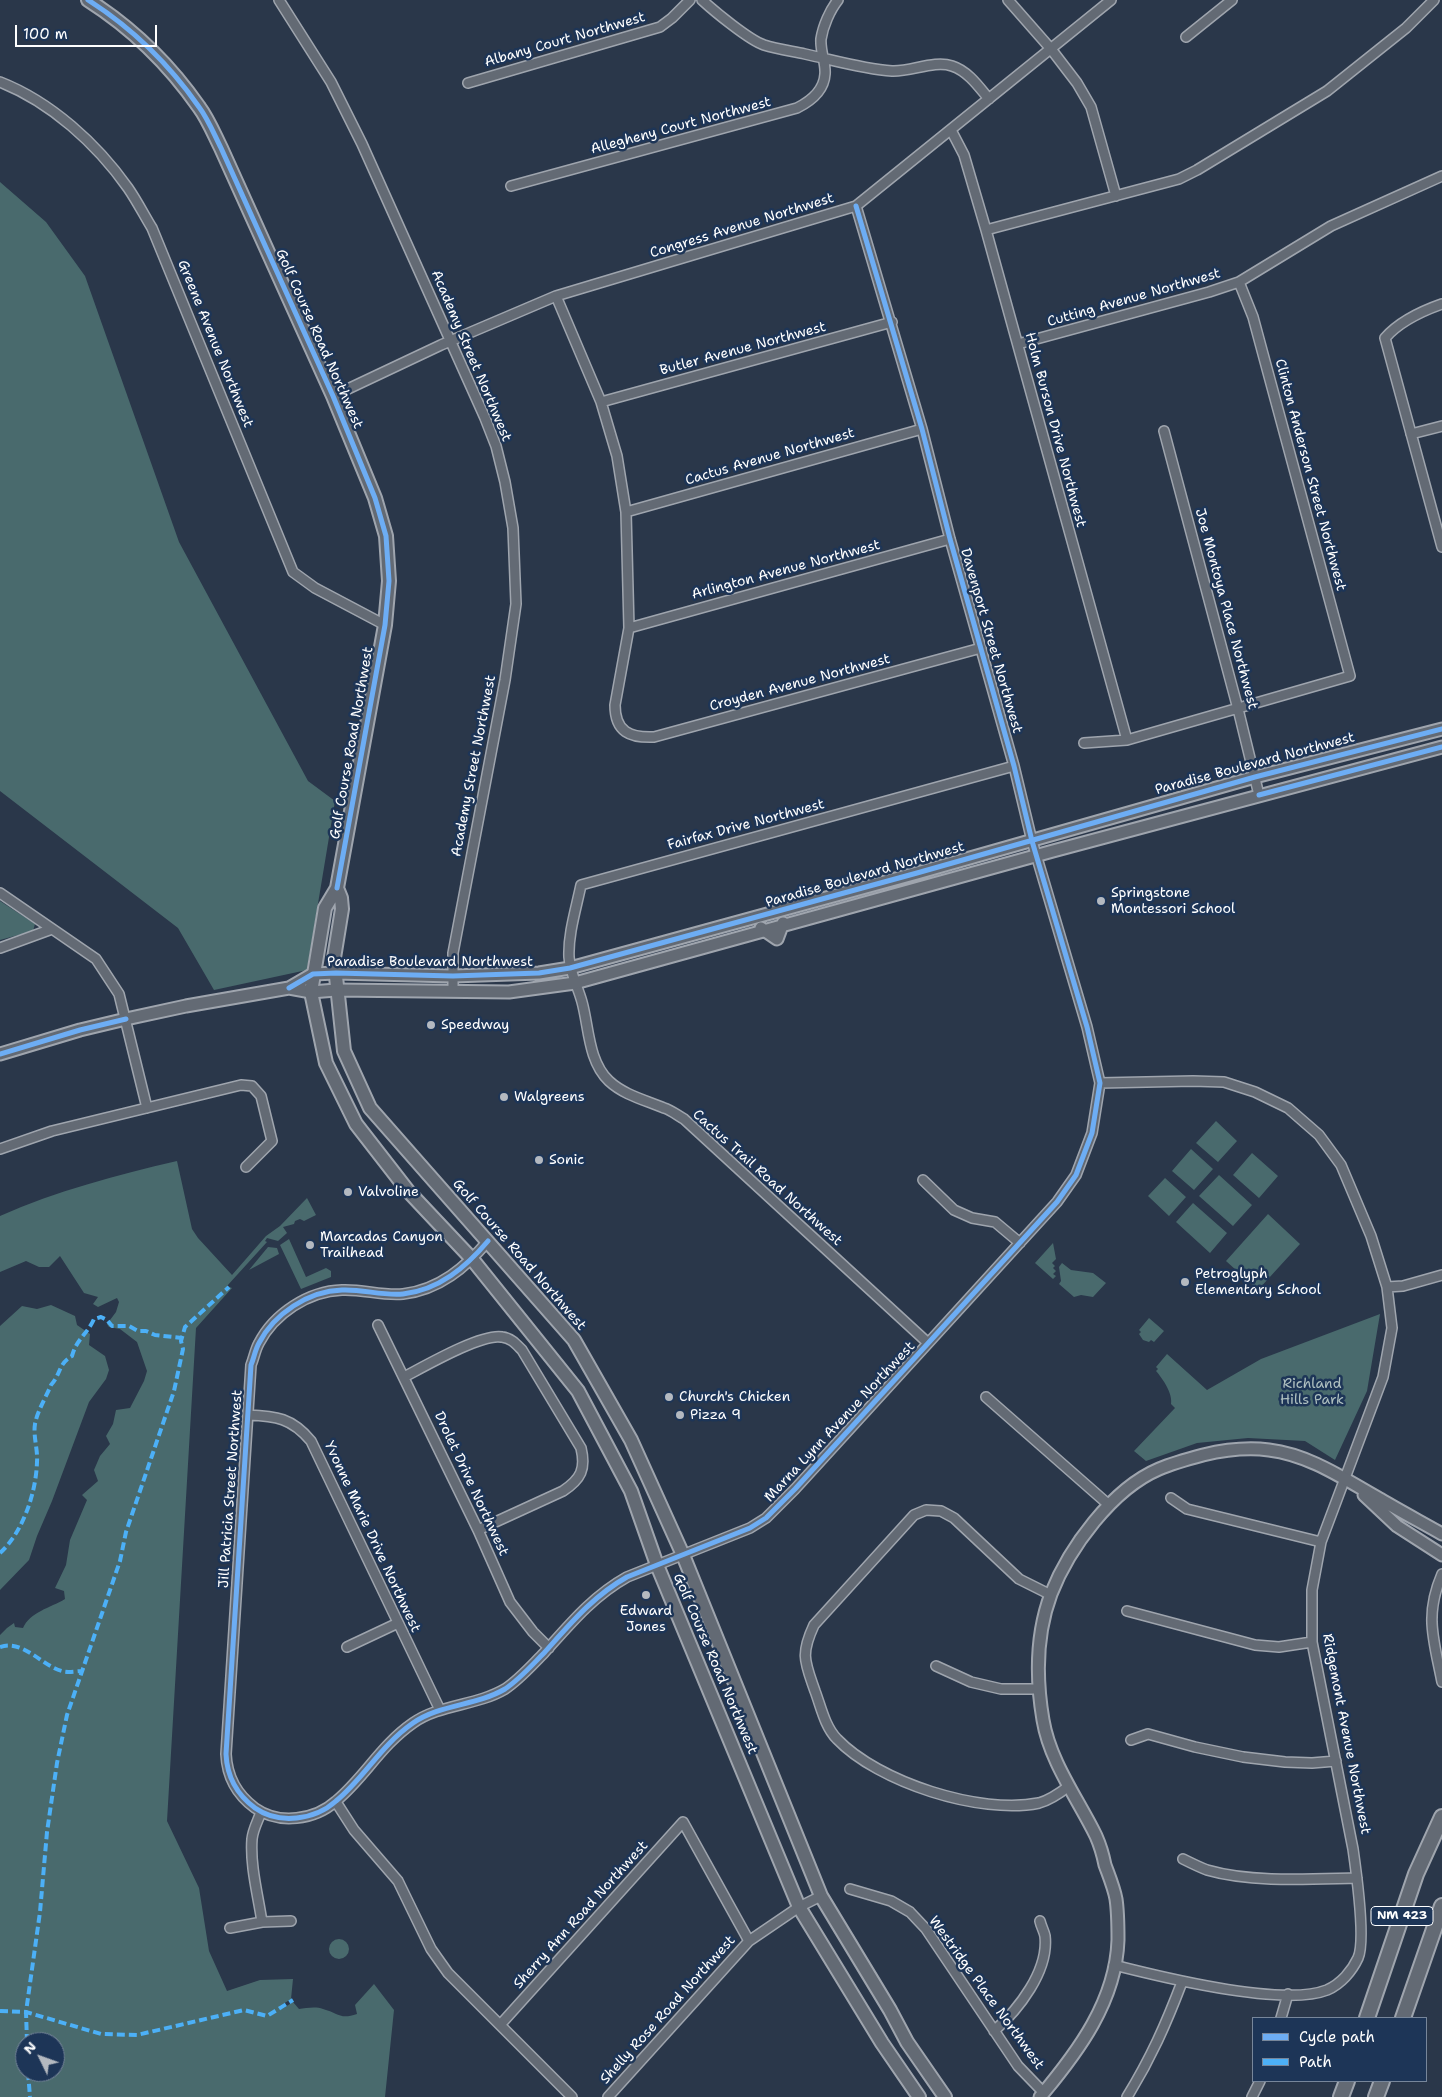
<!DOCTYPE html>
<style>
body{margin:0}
#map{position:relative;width:1442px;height:2097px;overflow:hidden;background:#2a374a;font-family:"Shantell Sans",sans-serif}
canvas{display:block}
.legend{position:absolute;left:1252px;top:2017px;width:175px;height:65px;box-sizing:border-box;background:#1d3557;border:1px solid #77869a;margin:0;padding:6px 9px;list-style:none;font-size:15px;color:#fff}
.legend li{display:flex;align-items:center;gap:10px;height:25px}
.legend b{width:25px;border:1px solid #77869a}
.north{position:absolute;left:15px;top:2032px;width:50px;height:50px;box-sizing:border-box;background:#1d3557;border:1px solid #77869a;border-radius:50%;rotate:312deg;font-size:14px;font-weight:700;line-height:20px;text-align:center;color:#fff}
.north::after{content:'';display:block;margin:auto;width:18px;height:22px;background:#b4b9c0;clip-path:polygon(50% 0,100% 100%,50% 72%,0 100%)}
.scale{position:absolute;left:15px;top:25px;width:142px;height:22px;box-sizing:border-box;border:2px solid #fff;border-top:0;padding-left:6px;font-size:15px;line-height:18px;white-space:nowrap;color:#fff;-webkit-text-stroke:4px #1d3557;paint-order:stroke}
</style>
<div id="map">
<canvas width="1442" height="2097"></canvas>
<ul class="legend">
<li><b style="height:6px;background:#6dadf4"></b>Cycle path</li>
<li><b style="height:6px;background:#4cb0f7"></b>Path</li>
</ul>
<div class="north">N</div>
<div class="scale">100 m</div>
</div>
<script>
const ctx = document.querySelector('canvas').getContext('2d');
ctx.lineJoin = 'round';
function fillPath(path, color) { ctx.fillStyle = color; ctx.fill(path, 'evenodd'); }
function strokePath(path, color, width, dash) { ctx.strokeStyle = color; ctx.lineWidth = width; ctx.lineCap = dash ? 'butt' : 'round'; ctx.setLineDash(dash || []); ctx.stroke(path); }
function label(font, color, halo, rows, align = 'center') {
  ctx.font = font + ' "Shantell Sans",sans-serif'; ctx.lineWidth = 5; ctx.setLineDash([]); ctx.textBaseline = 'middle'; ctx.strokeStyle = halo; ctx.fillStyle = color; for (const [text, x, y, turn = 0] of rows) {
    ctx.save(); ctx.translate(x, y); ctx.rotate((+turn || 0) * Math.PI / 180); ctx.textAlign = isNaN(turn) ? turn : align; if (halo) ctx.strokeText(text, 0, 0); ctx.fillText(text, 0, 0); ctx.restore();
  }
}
fillPath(new Path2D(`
 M0,182L46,222L85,276L179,542L308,781L335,801L307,970L214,990L178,928L0,791Z
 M0,901L35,924L33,931L0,940Z
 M1216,1121L1237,1141L1218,1162L1196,1143Z
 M1191,1149L1213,1169L1194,1190L1172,1171Z
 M1252,1153L1278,1176L1259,1198L1233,1175Z
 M177,1161L192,1229L198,1238L232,1275L266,1236L280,1226L307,1198L316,1215L304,1221L300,1219L295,1221L294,1224L283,1227L287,1233L278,1241L267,1238L265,1241L267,1242L227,1286L232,1288L196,1328L167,1821L199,1888L209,1951L227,1991L260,1980L293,1979L291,1999L280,2006L282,2009L293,2002L299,2009C306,2008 316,2006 323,2009C338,2013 340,2020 357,2014L355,2005L374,1984L394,2010L385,2097H0V1635L7,1628L14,1623L15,1627L23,1628C30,1612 50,1608 65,1599L64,1591L55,1588L66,1565L70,1540L87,1500L82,1495L98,1481L94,1470L100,1456L110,1444L106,1436L113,1424L116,1410L130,1408L144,1381L147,1371L137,1342L120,1329L109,1327L107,1324L116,1312L119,1302L117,1298L98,1307L93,1304L98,1297L84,1293L60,1256L49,1267H39L26,1261L0,1272V1216C56,1191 117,1175 177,1161ZM25,2042H55V2072H25Z
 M1219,1175L1252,1205L1233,1226L1199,1196Z
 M1165,1178L1186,1197L1169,1216L1148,1196Z
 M1193,1203L1227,1233L1210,1253L1176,1222Z
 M1268,1214L1300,1244L1258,1290L1226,1261Z
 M289,1239L306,1277L326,1268L331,1271V1277L301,1289L280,1245Z
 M1053,1243L1056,1259L1052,1263L1055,1266L1053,1268L1056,1271L1053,1274L1056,1276L1053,1279L1035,1263Z
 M268,1247L277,1248L279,1254L249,1270Z
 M1062,1263L1071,1270L1093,1273L1106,1283L1093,1297L1081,1295L1074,1297L1059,1284L1061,1281L1059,1267Z
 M51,1305L75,1316L77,1325L90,1334L89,1345L105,1356L109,1370L106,1379L89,1402L52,1501L37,1536L29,1560L0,1590V1326L22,1306L37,1309Z
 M1380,1314L1367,1391L1335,1460L1305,1441L1248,1438L1197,1443L1146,1461L1134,1451L1175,1408L1171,1404C1173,1394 1163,1379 1156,1371L1158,1369L1156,1367L1167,1354L1207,1390L1261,1359Z
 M1149,1318L1164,1331L1154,1342L1151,1340L1149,1342L1143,1340L1139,1334L1141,1332L1139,1330Z
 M329 1949a10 10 0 1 1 20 0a10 10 0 1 1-20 0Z`), '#496a6d');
const minor = new Path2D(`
 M279,0L331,82L362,144L485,418L496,446L505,482L513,528L516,604L505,680L453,953V990
 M702,0C714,11 749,40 764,45C777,49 791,51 805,54C833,60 863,69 892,71C911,72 934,60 952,66C968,71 979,87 989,99
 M1008,0L1051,49L1077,83L1091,107L1116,196
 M1186,37L1232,0
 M0,82C51,102 97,144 128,188C137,201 144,215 152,228L293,572L315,588L385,625
 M468,83L660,27L672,18L690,0
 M951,130L964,155L986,230L1127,740
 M511,186L797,108C811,101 824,91 825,74C826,63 820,51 821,39C823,26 830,10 838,0
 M986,230L1179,179L1197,170L1327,91L1406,28L1434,0
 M556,296L601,402L617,456L626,512L629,628L615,705C615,732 630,738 654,737L981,648
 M1442,304C1422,311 1399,322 1385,338L1442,547
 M1018,344L1209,292L1239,282L1331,226L1442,176
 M333,396L441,345L556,296L856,206L1111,0
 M601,402L892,322
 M1164,431L1238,709L1259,795
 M1411,434L1442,426
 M626,512L922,429
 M629,628L950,539
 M1084,743L1127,740L1350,676L1253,317L1239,282
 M0,893L96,959L119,994L147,1108
 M0,948L52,929
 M1100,1083L1193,1081L1224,1082L1255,1092L1288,1108L1319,1135L1341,1165L1371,1236L1387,1287L1392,1328L1383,1377L1321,1542L1312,1590V1642L1353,1849C1356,1870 1366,1940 1358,1958C1352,1971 1341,1984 1327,1990C1284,2007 1161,1977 1114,1965
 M0,1149L52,1131L241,1085L252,1086L261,1096L272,1141L246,1167
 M923,1180L954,1210L972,1218L995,1222L1020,1243
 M488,1241C466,1267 439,1290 403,1294C382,1296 363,1289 342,1290C308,1291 274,1314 259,1343C255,1350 254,1358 251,1365L226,1754C227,1777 236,1794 255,1808C279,1825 315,1820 336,1801C365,1777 380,1746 413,1723C440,1704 476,1706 505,1689C520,1679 532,1665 544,1653C570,1624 593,1596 627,1577L750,1528L766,1518L795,1489L1057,1202L1076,1175L1092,1133L1100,1083L1087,1027L1032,841L1014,766L950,539L922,429L856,206
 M1387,1287L1403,1286L1442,1275
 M378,1325L478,1530L510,1602L533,1632L549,1648
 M928,1343L684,1119C677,1115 671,1110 664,1108C645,1100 624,1095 609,1081C588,1061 589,1027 582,1002C578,987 570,973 569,957C568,934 576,909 581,885L1014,766
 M404,1377C425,1366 482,1333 502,1337C511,1338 516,1344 522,1350L581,1448C586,1469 581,1479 563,1491L478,1530
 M986,1397L1109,1505
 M248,1415C276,1416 292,1418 311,1441L440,1710
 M1171,1498L1187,1509L1321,1542
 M1442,1574C1424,1616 1434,1640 1442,1682
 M1051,1595L1019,1579L954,1518L941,1511L926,1510L914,1515L814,1625C800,1655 805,1662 815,1691C821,1707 825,1727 837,1739C878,1782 980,1815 1039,1803C1050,1800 1060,1793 1069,1786
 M1127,1611L1255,1645L1279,1647L1312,1642
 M347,1647L398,1623
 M936,1666L971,1682L1001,1689H1038
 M1131,1740L1148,1734L1195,1747L1243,1757L1285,1762L1312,1763L1336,1761
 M336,1802L354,1830L398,1881L431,1949L448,1973L572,2097
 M261,1812C258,1821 253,1829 252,1839C250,1866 258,1895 262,1922
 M1183,1859C1191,1863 1199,1867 1207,1870C1252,1883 1311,1879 1357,1878
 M850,1889L891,1901L910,1912L926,1929L1018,2066L1044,2093
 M230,1928L262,1922L291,1921
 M1281,2018L1288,1994
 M500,2025L683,1822L749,1941
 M994,2031C1018,2010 1049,1971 1045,1936C1044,1931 1041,1926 1040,1921
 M608,2097L749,1941L799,1907L821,1896
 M1127,2097C1151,2058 1166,2024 1182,1982
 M1252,2097L1260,2081`);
const tertiary = new Path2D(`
 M761,928L777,939L783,923
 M289,988L311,992L336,990L509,992L575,983L1053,851L1442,747
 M0,1054L80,1030L126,1019L186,1006L289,988L313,974L336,973L453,976L539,973L570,968L917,873L1255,777L1442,729
 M1364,1495L1397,1526L1442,1555
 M1040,2097C1078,2052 1116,2001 1118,1940C1118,1927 1118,1912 1116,1899C1114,1888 1109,1876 1105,1865C1103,1855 1100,1845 1096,1836C1078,1799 1050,1762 1043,1720C1036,1679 1036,1634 1051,1594C1069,1548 1112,1489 1159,1469C1173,1463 1188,1459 1203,1455C1224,1450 1246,1447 1269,1450C1310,1455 1344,1479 1380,1499C1400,1511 1421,1522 1442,1534`);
const secondary = new Path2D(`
 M88,0C132,28 169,64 199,107C208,119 214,134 221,148L333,396L375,498L386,536L389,581L385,625L337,888L325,908L311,992L326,1063L356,1124L408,1191L472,1259L578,1391L631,1491L657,1565L799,1907L882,2043L919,2097
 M337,888L341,898L342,909L334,958L344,1051L370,1108L574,1340L631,1440L683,1555L821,1896L890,2010L907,2042L945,2097`);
const primary = new Path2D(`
 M1367,2018L1416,1874L1442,1817
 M1403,2018L1442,1906
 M1341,2097L1347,2081
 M1376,2097L1382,2081`);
strokePath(minor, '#9fa5ae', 12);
strokePath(tertiary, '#9fa5ae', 15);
strokePath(secondary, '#9fa5ae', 16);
strokePath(primary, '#9fa5ae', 18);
strokePath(minor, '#636a74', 9);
strokePath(tertiary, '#636a74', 11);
strokePath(secondary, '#636a74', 12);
strokePath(primary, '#636a74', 14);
strokePath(new Path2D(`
 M0,1553C23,1532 36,1493 37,1462C38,1450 33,1436 35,1424C37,1412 46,1397 51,1385C61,1374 58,1364 72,1356C76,1340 88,1333 94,1319L101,1317L107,1320L112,1326H129L138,1331H146L155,1335L182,1338
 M0,1647C23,1639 42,1666 62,1671C68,1673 77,1671 83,1671
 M0,2011L26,2012L101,2034L137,2035L244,2010L267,2016L293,2000
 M27,2042L26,2012L40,1912L47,1832L57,1763L67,1715L120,1561L126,1532L174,1391L183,1349L181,1341L185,1327L229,1287
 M28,2072L30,2097`), '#4cb0f7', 4, [8, 4]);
strokePath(new Path2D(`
 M88,0C132,28 169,64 199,107C208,119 214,134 221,148L333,396L375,498L386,536L389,581L385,625L337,888
 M1259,795L1442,747
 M289,988L313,974L336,973L453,976L539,973L570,968L917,873L1255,777L1442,729
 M0,1054L80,1030L126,1019
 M488,1241C466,1267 439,1290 403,1294C382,1296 363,1289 342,1290C308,1291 274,1314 259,1343C255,1350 254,1358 251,1365L226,1754C227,1777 236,1794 255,1808C279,1825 315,1820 336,1801C365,1777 380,1746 413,1723C440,1704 476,1706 505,1689C520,1679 532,1665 544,1653C570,1624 593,1596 627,1577L750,1528L766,1518L795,1489L1057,1202L1076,1175L1092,1133L1100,1083L1087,1027L1032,841L1014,766L950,539L922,429L856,206`), '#6dadf4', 5);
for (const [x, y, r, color] of [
 [1101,901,5,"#b4b9c0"],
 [431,1025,5,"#b4b9c0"],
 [504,1097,5,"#b4b9c0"],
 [539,1160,5,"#b4b9c0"],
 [348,1192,5,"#b4b9c0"],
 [310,1245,5,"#b4b9c0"],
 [1185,1282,5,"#b4b9c0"],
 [669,1397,5,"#b4b9c0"],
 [680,1415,5,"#b4b9c0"],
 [646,1595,5,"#b4b9c0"]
]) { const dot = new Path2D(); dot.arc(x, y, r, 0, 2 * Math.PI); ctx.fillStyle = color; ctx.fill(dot); strokePath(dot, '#1d3557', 2); }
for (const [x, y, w] of [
 [1402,1916,62]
]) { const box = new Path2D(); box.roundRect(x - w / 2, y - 9.5, w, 19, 4); ctx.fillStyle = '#1d3557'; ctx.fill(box); strokePath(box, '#fff', 1); }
label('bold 12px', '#fff', null, [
 ["NM 423",1402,1916]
]);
label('14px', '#fff', '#1d3557', [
 ["Albany Court Northwest",565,40,-16],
 ["Allegheny Court Northwest",681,126,-15],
 ["Congress Avenue Northwest",742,226,-17],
 ["Cutting Avenue Northwest",1134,298,-16],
 ["Golf Course Road Northwest",319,339,66],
 ["Greene Avenue Northwest",215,344,68],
 ["Butler Avenue Northwest",743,349,-15],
 ["Academy Street Northwest",471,356,67],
 ["Holm Burson Drive Northwest",1055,430,75],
 ["Cactus Avenue Northwest",770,457,-16],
 ["Clinton Anderson Street Northwest",1310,475,75],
 ["Arlington Avenue Northwest",786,570,-15],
 ["Joe Montoya Place Northwest",1226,609,75],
 ["Davenport Street Northwest",991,641,74],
 ["Croyden Avenue Northwest",800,683,-15],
 ["Golf Course Road Northwest",352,743,-80],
 ["Paradise Boulevard Northwest",1255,764,-15],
 ["Academy Street Northwest",474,766,-79],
 ["Fairfax Drive Northwest",746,825,-15],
 ["Paradise Boulevard Northwest",865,875,-16],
 ["Paradise Boulevard Northwest",430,962],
 ["Cactus Trail Road Northwest",767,1178,42],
 ["Golf Course Road Northwest",519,1255,49],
 ["Marna Lynn Avenue Northwest",840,1422,-47],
 ["Drolet Drive Northwest",471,1484,65],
 ["Jill Patricia Street Northwest",231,1489,-86],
 ["Yvonne Marie Drive Northwest",372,1537,65],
 ["Golf Course Road Northwest",715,1664,67],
 ["Ridgemont Avenue Northwest",1346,1734,79],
 ["Sherry Ann Road Northwest",581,1915,-48],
 ["Westridge Place Northwest",986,1993,54],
 ["Shelly Rose Road Northwest",668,2010,-48]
]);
label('14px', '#fff', '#1d3557', [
 ["Springstone",1111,893],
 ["Montessori School",1111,909],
 ["Speedway",441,1025],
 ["Walgreens",514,1097],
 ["Sonic",549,1160],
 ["Valvoline",358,1192],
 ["Marcadas Canyon",320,1237],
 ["Trailhead",320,1253],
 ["Petroglyph",1195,1274],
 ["Elementary School",1195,1290],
 ["Church's Chicken",679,1397],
 ["Pizza 9",690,1415],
 ["Edward",646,1611,"center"],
 ["Jones",646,1627,"center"]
], 'left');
label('14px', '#afc0c0', '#1d3557', [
 ["Richland",1312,1384],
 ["Hills Park",1312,1400]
]);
</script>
